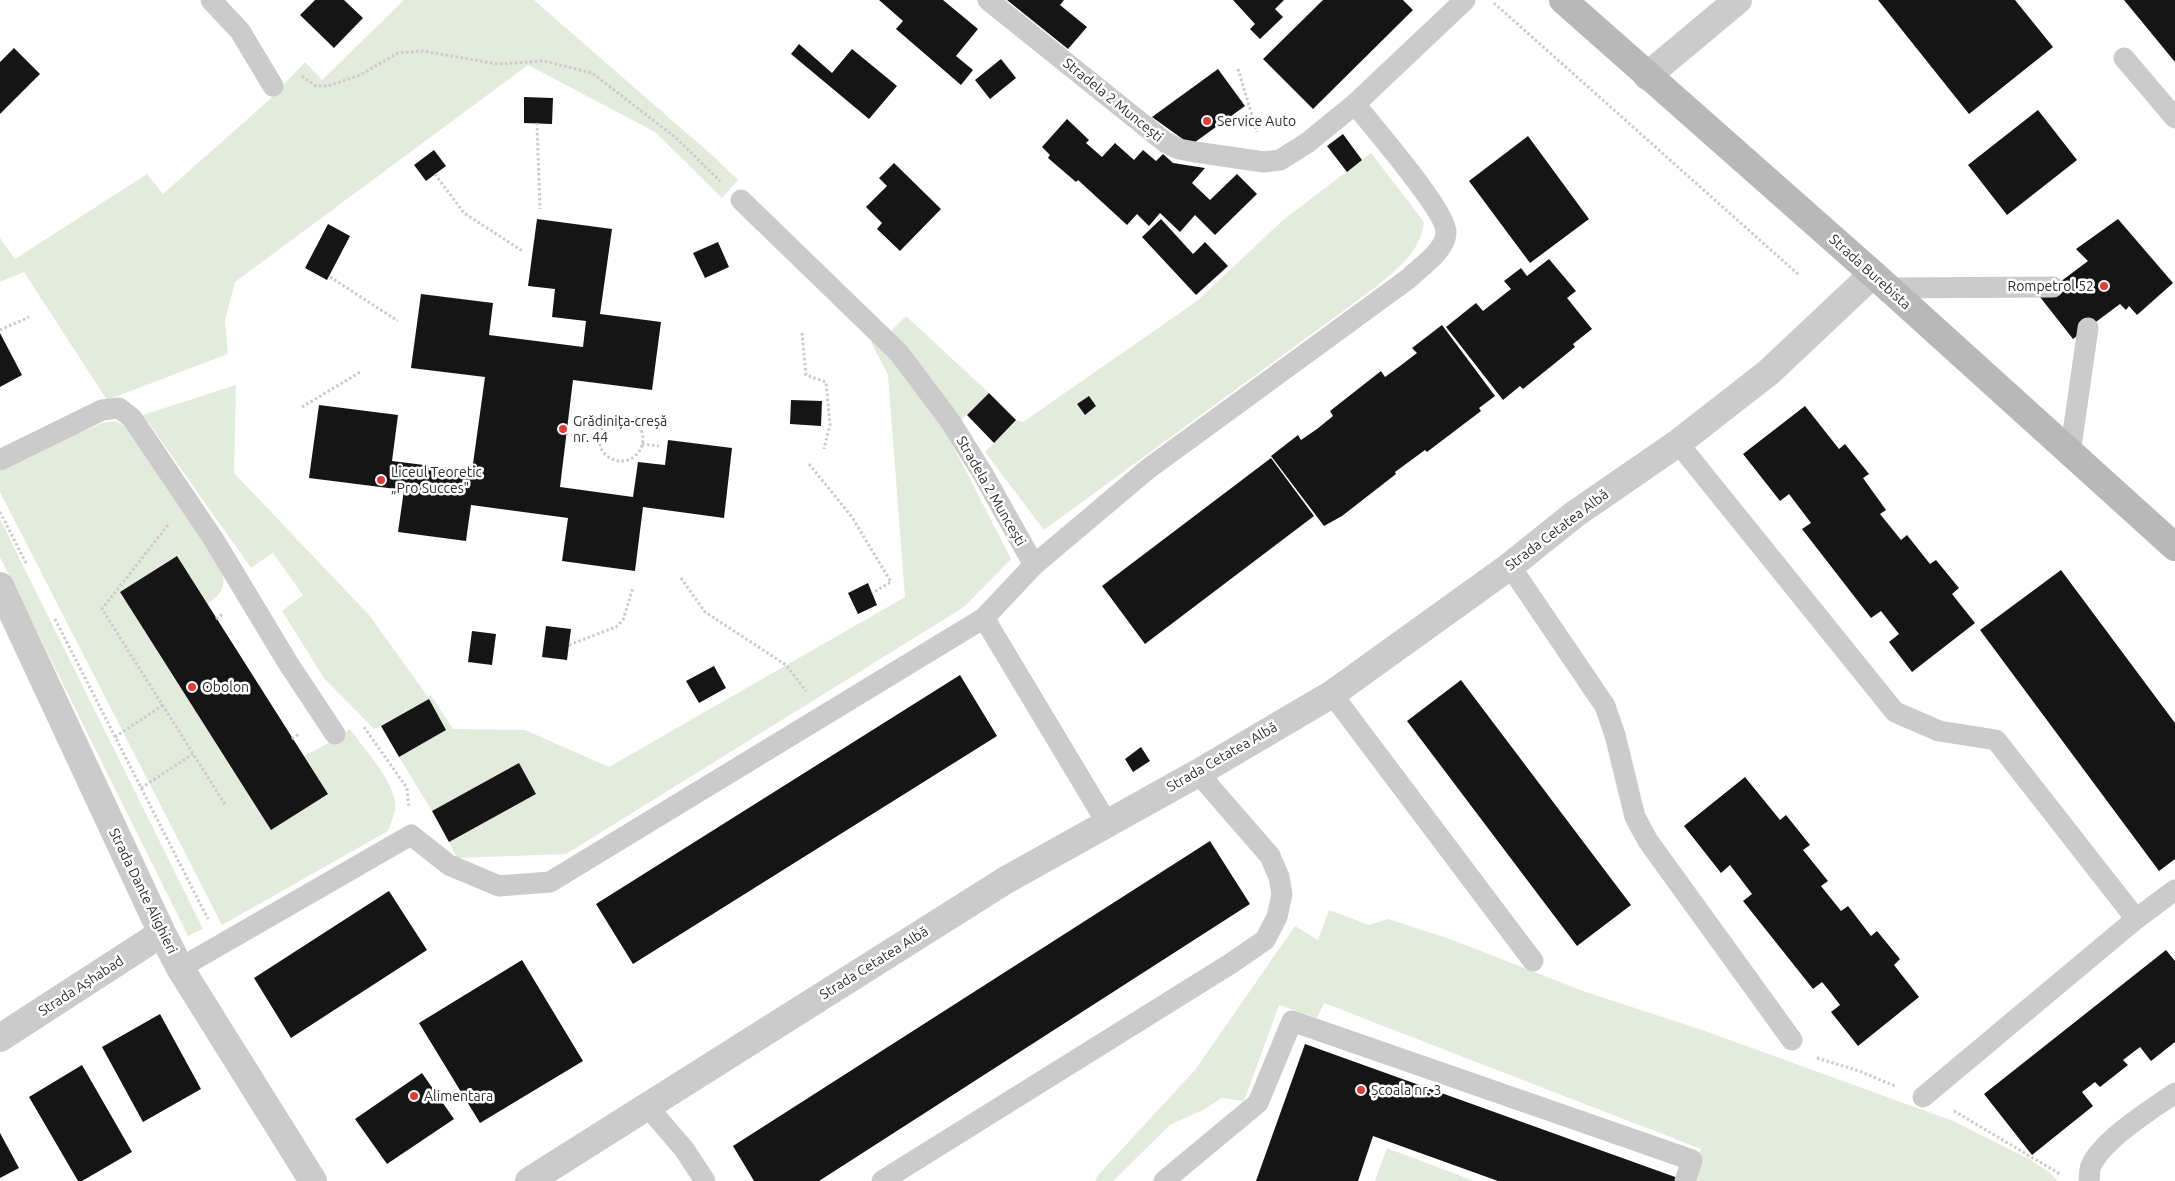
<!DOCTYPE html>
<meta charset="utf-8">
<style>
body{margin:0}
canvas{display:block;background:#fff}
</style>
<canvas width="2175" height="1181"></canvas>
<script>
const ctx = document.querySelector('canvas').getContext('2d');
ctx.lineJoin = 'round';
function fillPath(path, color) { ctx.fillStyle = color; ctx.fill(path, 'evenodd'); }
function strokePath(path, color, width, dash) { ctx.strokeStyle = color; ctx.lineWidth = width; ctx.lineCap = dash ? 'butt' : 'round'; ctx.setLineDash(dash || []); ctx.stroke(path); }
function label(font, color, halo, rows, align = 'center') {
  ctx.font = font + ' Ubuntu,sans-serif'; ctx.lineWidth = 5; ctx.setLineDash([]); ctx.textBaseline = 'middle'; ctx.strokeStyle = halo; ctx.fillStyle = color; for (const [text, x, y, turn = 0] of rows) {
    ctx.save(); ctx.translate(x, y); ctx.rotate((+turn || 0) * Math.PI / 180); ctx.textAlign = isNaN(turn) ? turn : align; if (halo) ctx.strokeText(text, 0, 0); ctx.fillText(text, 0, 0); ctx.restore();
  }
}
fillPath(new Path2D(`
 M404,0H534L714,157L738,180L722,198L655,132L528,65L235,282L225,320L228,354L107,400L24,272L0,282V238L15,259L147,174L163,194L270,99L305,62L322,80Z
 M1371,153L1424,222C1420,253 1398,268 1376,287L1044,530L985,452L1016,420L1023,422L1197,301L1283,220Z
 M906,316L989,393L959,422L891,331Z
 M878,341L944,428L1011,559L964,607L566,854L457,858L449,842L536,794L519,763L432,811L399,757L446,730L429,700L374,729L324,678L282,611L303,595L273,553L251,568L143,415L236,385L234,473L369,615L428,697L431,695L453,729L525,730L609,767L905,597L888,375L871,342Z
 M114,421L126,426L223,572C225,589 221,595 207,604L176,556L120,592L271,830L327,794L304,756L331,742L350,729C365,750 389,775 395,801C397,811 391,822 388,831L222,925L0,492V466L102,423Z
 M0,519L203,929L188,936L0,557Z
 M1329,910L1369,925L1388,919L1450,939L1583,991L1705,1031L1953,1121L2029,1159L2049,1172L2058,1181H1691L1701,1149L1324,1003L1317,1018L1279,1005L1244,1101L1222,1098L1203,1110L1170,1125L1113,1181H1095L1098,1175L1195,1070L1295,926L1318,940Z
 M1387,1148L1474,1181H1375Z`), '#e3ebdd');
fillPath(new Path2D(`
 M315,0H344L363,18L334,48L300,15Z
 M879,0H943L978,29L956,56L973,70L961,85L896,29L903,21Z
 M1007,0H1064L1060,5L1087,27L1068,49Z
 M1233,0H1284L1275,9L1283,17L1260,39L1250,29L1255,24Z
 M1323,0H1403L1413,10L1313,109L1263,59Z
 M1878,0H2015L2053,47L1969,114Z
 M2124,0H2175V62Z
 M799,44L832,73L852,49L897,86L869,119L791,54Z
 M14,48L40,74L0,114V62Z
 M1001,59L1016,78L990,99L975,80Z
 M1218,69L1245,106L1191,145L1152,117Z
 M524,97L553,98L552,124L524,123Z
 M2038,110L2077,160L2007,215L1968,165Z
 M1067,119L1089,140L1086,143L1102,157L1115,143L1134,160L1143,150L1156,161L1163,154L1173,163L1205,168L1192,183L1210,200L1237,174L1257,194L1215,235L1195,215L1180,232L1160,213L1149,226L1137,214L1127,225L1078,180L1076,182L1048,158L1050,155L1042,147Z
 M1343,134L1362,160L1347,172L1327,146Z
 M1528,136L1589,219L1530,263L1469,181Z
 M434,150L446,166L426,181L414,165Z
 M894,163L941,209L900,251L877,229L882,223L866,207L887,186L879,178Z
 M537,219L612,229L600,314L661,322L652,390L573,380L560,487L633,497L638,462L665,465L668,440L732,448L724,518L643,507L635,571L562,561L568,518L471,505L466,541L398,532L404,490L309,478L319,405L398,415L392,461L472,471L485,377L411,368L421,294L493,303L489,335L583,347L586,321L552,317L555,289L528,286Z
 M1161,219L1193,254L1205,242L1228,266L1196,295L1142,237Z
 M2118,219L2173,283L2137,315L2129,306L2126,310L2120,304L2073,339L2040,297L2088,261L2076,249Z
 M328,224L350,236L327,280L305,268Z
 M718,242L729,267L705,278L693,253Z
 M1549,259L1576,291L1567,298L1592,329L1573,344L1575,347L1523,389L1520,386L1503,400L1446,327L1476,303L1483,311L1511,289L1504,281L1521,268L1527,276Z
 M1442,325L1495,396L1479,408L1481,411L1427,452L1425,450L1395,472L1396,474L1342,516L1324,526L1271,456L1298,435L1301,440L1317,429L1333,416L1330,411L1381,371L1385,377L1400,366L1417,353L1412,348Z
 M0,333L22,375L0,387Z
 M989,393L1016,420L994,443L967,415Z
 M1089,396L1096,406L1085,415L1077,404Z
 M791,400L822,401L821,426L790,424Z
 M1805,406L1839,449L1845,444L1869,474L1863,478L1886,510L1880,514L1901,540L1907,535L1930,564L1936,560L1959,588L1952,594L1975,623L1912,672L1889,642L1899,634L1881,611L1871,618L1802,529L1811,523L1789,494L1780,501L1743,454Z
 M1271,458L1314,516L1145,644L1102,586Z
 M177,556L328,794L271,830L120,592Z
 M2061,570L2175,723V859L2159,871L1980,630Z
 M868,583L877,605L858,614L848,593Z
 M546,626L571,629L567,660L542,657Z
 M472,631L496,634L492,665L468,662Z
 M714,666L726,688L699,703L686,681Z
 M960,675L997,736L633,964L596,904Z
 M1461,680L1631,905L1577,946L1407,721Z
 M429,699L446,730L399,757L381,726Z
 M1141,747L1150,761L1133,772L1125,759Z
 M519,763L536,794L449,842L432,811Z
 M1745,777L1780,820L1786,815L1810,845L1803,850L1828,881L1821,886L1841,911L1848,906L1871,936L1877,931L1900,959L1894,965L1919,997L1858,1046L1831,1012L1840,1005L1831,993L1822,982L1813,989L1743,901L1752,894L1730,865L1721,873L1684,826Z
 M1210,841L1250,904L819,1181H754L733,1146Z
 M389,891L427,950L291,1038L254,978Z
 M2166,950L2175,961V1042L2151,1061L2140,1047L2123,1060L2128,1065L2100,1087L2095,1082L2082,1092L2093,1106L2032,1155L1984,1094Z
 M522,960L583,1061L480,1123L419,1023Z
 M160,1014L201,1089L143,1122L102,1047Z
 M1305,1044L1678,1178L1677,1181H1498L1373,1136L1358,1181H1256Z
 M82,1065L132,1152L82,1181H78L29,1097Z
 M422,1073L454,1119L387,1164L355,1119Z
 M0,1133L19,1168L0,1178Z`), '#151515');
strokePath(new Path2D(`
 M1494,3L1799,275
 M1238,69L1257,132
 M302,76L316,86H328L360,75L398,53L423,51L498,64L544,61L592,73L675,137L720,181
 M537,123L540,209
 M435,174L464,213L524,252
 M330,277L398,321
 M0,330L29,317
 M802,333L806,375L826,382L830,425L824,449
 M302,407L362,371
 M599 439a22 22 0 1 1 44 0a22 22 0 1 1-44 0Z
 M566,434L599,439
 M642,444L659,446
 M809,464L852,517L891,582L872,593
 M0,512L26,563
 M168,525L102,609L226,806
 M681,578L705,612L786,665L806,691
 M55,619L208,919
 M216,619L224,613
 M569,645L616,627L623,620L633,588
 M364,727L407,788L409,807
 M115,737L163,705
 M292,739L300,733
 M141,788L193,754
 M1817,1058L1859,1071L1895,1086
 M1954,1111L2060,1174`), '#cbcbcb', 3, [2.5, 2.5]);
strokePath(new Path2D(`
 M211,0L240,31L273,86
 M988,0L1165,142L1179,149L1195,152L1264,162L1280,160L1307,143L1355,104L1465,0
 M2124,58L2175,118
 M741,200L899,353L950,421L983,474L1034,565
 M1888,288L2053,287
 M1678,443L1895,712L1939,731L1996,740L2136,919
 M2070,454L2088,328
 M0,460L102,410L119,408L132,418L214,540L288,663L335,734
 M1510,566L1605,706L1615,735L1635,817L1648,841L1792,1040
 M1332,694L1533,961
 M1107,823L984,618L1034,565L1148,469L1408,279C1420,267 1446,251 1446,232C1446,210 1372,126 1355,104
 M180,968L411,835L449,865L499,886L550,882L984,618
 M1923,1097L2136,919L2175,890
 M647,1106L684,1149L705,1181
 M882,1181L1230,964L1265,940L1277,917L1282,894L1279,877L1270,856L1198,773
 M1164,1181L1258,1103L1292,1021L1692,1160L1685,1181
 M2089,1181C2090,1176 2089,1170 2091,1166C2102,1140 2152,1109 2175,1093`), '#cbcbcb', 21);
strokePath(new Path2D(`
 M1647,76L1738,0
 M0,586L162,933L180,968L313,1181
 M0,1038L162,933
 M529,1181L1006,880L1198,773L1332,694L1510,566L1575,514L1678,443L1769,372L1873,274`), '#cbcbcb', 28);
strokePath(new Path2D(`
 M1563,0L1873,274L2175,547`), '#b8b8b8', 28);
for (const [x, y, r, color] of [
 [1207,121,5,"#dd3e39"],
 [2104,286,5,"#dd3e39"],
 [563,429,5,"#dd3e39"],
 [381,480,5,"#dd3e39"],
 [192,687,5,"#dd3e39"],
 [1361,1090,5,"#dd3e39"],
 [414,1096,5,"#dd3e39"]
]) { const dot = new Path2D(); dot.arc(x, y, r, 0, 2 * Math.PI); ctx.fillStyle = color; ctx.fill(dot); strokePath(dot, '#fff', 2); }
label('14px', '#2e2e2e', '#fff', [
 ["Stradela 2 Muncești",1113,100,39],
 ["Strada Burebista",1870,272,42],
 ["Stradela 2 Muncești",991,491,60],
 ["Strada Cetatea Albă",1557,530,-37],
 ["Strada Cetatea Albă",1222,757,-30],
 ["Strada Dante Alighieri",143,891,64],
 ["Strada Cetatea Albă",874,963,-32],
 ["Strada Așhabad",81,986,-33]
]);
label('14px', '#2e2e2e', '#fff', [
 ["Service Auto",1217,121],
 ["Rompetrol 52",2094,286,"right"],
 ["Grădinița-creșă",573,421],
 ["nr. 44",573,437],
 ["Liceul Teoretic",391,472],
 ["„Pro Succes\"",391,488],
 ["Obolon",202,687],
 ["Școala nr. 3",1371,1090],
 ["Alimentara",424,1096]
], 'left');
</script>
